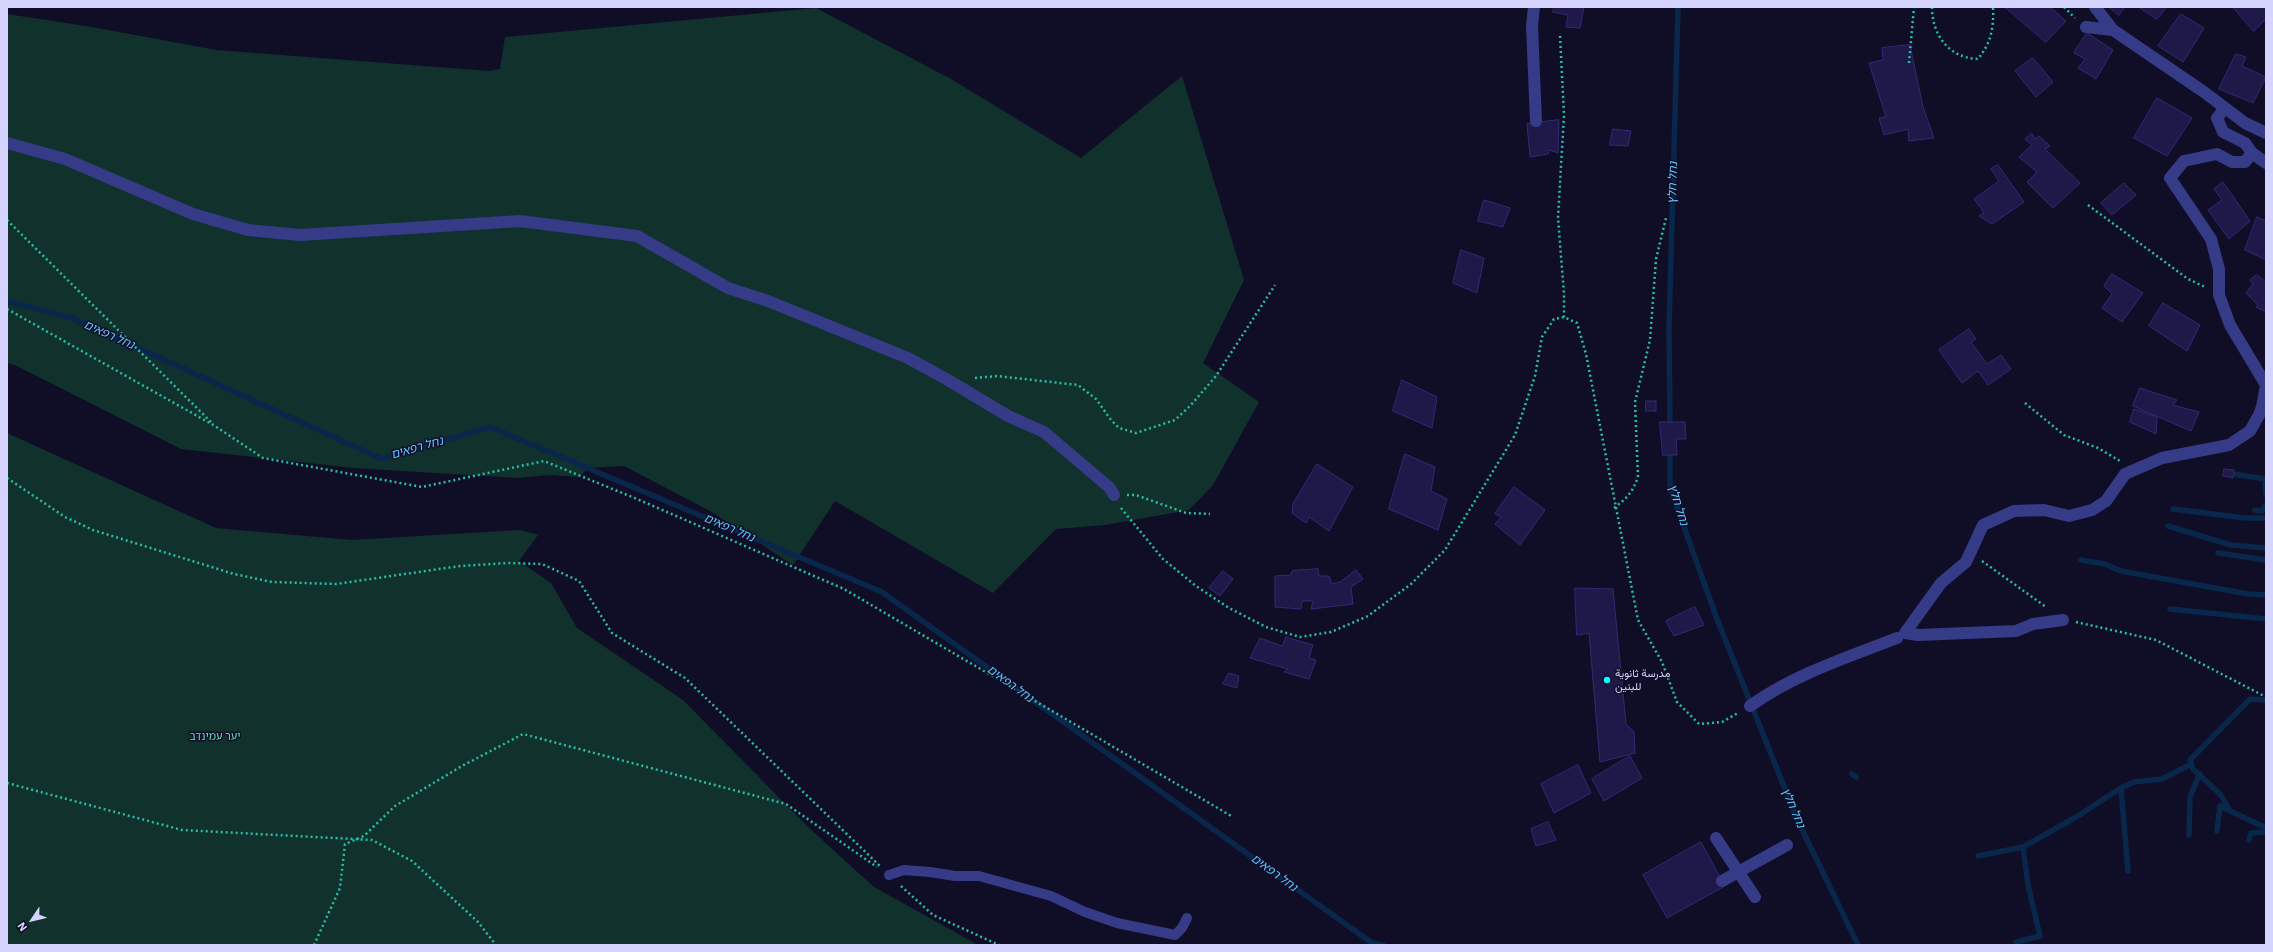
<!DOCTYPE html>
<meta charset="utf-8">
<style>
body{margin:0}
#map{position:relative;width:2273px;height:952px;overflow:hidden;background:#100e27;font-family:"IBM Plex Sans",sans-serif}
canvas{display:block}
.frame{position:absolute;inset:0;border:8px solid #d4d4ff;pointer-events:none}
.north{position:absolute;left:12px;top:900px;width:40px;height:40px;-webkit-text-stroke:3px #100e27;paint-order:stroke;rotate:235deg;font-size:11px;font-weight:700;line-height:16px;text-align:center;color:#d4d4ff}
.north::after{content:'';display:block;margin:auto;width:14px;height:18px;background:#d4d4ff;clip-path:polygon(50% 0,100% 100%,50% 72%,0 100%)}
</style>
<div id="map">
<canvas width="2273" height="952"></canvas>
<div class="frame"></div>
<div class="north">N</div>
</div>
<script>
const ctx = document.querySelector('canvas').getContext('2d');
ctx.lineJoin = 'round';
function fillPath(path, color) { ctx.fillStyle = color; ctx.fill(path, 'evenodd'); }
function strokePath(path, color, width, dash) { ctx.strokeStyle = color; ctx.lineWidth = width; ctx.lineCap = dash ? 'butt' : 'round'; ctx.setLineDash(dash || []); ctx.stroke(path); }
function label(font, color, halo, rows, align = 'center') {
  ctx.font = font + ' "IBM Plex Sans",Vazirmatn,"Noto Sans Hebrew",sans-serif'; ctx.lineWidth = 3; ctx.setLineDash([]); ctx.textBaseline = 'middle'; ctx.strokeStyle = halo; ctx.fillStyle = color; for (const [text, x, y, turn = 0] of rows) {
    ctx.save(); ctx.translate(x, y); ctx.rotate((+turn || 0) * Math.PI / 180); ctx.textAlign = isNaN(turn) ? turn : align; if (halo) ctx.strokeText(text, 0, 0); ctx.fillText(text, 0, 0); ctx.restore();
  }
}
fillPath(new Path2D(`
 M816,8L951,79L1081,158L1182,76L1244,280L1203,363L1259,402L1213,485L1189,510L1105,525L1056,529L993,593L835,501L793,565L710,511L624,466L588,468L579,477L549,475L517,478L354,468L181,449L15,365L7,363V14L92,27L216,50L489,71L500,69L505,37Z
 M7,433L216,528L352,540L520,530L538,535L519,561L551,583L577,628L683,700L809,828L874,887L978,945H7Z`), '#11312d');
strokePath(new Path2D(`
 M7,301L72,318L382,459L490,427L882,592L1372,943L1383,945
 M1670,429L1669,328L1678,7
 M1670,449V488L1717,619L1797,819L1858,945
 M2233,474L2266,479
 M2265,479L2266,494
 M2173,509L2245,518H2266
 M2255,510L2262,511L2266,505
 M2168,526L2231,545L2266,548
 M2218,553L2266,560
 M2081,560L2105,564L2121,571L2248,594L2266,595
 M2170,609L2266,619
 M1852,774L1856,777
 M2121,788L2128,871
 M2229,809L2221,795L2193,769L2190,760L2250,699L2266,700
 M2217,831L2220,806L2266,828
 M2189,835L2190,796L2200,774
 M2249,840L2251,833L2263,832L2266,829
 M1978,856L2023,847L2078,816L2119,789L2134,782L2162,779L2191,764
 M2017,945L2016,942L2040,936L2028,885L2023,847`), '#09274a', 5.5);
const building = new Path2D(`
 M1554,7H1584L1580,28L1566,27L1568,15L1553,12Z
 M2005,7H2050L2066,21L2046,42Z
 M2109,7H2125L2119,15Z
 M2139,7H2167L2157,19Z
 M2233,7H2266V19L2254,31Z
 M2181,14L2204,28L2183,62L2158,46Z
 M2087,33L2113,50L2096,79L2078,68L2085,59L2074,53Z
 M1910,45L1923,107L1934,138L1909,141L1908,129L1884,135L1879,118L1886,117L1869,63L1883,60L1882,48Z
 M2236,54L2246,57L2242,66L2266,77L2253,103L2219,89Z
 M2033,58L2053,82L2036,97L2015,71Z
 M2157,98L2192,118L2167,156L2134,138Z
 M1559,120L1558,153L1549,150L1548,154L1530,157L1527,124Z
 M1613,129L1631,131L1628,146L1610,145Z
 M2032,134L2035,139L2039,136L2050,146L2045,149L2080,183L2053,208L2027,182L2037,172L2019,157L2032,145L2025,139Z
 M1998,165L2024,202L1992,224L1979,216L1984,213L1974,199L1999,181L1991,169Z
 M2223,182L2250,221L2229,239L2208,210L2222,200L2214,189Z
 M2124,183L2136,195L2112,215L2101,203Z
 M1484,200L1510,208L1503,227L1478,221Z
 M2257,217L2266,221V260L2245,250Z
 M1461,250L1484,258L1477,293L1453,283Z
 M2112,274L2143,293L2122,322L2102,308L2112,294L2104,286Z
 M2257,275L2266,282V312L2256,307L2258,305L2246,293L2253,284L2250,280Z
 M2163,303L2200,325L2187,351L2149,326Z
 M1969,329L1976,339L1971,342L1987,364L2001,355L2011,369L1988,385L1978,371L1962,383L1939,350Z
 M1402,380L1437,397L1432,428L1393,411Z
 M2140,388L2177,400L2173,405L2199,412L2191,431L2133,406Z
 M1646,401H1656V411H1646Z
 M2134,409L2157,417L2156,434L2130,422Z
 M1660,422H1685L1686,439H1676L1677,455H1663Z
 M1405,454L1435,467L1431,491L1447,499L1438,530L1389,509Z
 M1317,464L1353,487L1329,531L1309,517L1306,523L1292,513L1293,504Z
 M2224,469L2234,470L2233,478L2223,476Z
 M1514,487L1545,510L1520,545L1495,524L1501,517L1495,514Z
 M1318,569L1319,576H1329L1332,584L1340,582L1356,570L1363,579L1351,587L1353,604L1311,609L1313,601H1302L1301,609L1275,607V576L1291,575L1292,571Z
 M1223,571L1233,579L1220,596L1209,588Z
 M1575,588L1613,589L1626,724L1634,732L1635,753L1600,762L1589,633L1577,635Z
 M1695,607L1704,625L1674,636L1666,621Z
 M1286,637L1313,645L1309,658L1316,660L1309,679L1284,672L1288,669L1250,658L1260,638L1282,646Z
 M1229,673L1239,676L1237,688L1223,684Z
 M1630,756L1642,778L1604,801L1592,779Z
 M1578,765L1591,793L1554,813L1541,784Z
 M1548,822L1556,840L1536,846L1531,829Z
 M1701,842L1725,886L1667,918L1643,875Z`);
fillPath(building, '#1e1949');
strokePath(building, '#312a76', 1);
strokePath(new Path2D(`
 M1932,7C1932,35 1949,58 1978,59C1991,43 1994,28 1993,7
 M2064,7L2075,18
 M1560,36L1564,115L1558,218L1564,294V317
 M1909,63L1914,7
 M2088,205L2188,279L2205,287
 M7,220L212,423
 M7,309L215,426L263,458L422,487L544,461L637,499L844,589L1233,817
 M975,378L997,376L1078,385L1096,399L1111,420L1119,428L1136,433L1175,420L1190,406L1216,376L1275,285
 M2025,403L2064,435L2098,448L2120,461
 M7,478L65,517L93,530L234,574L272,582L336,584L460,566L508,563L542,564L579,581L612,633L685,678L880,866
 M1127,495H1136L1186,513L1210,514
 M1121,508L1163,559L1196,586L1229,608L1266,627L1300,637L1331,632L1368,616L1411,584L1445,550L1515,435L1535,376L1542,337L1554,319L1564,317L1577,323L1586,354L1638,620L1662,662L1677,702L1699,724L1722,722L1738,713
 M1614,508C1626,499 1633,492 1638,477L1635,402L1650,340L1656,259L1666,218
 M1982,561L2046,607
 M2076,622L2156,640L2266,697
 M7,783L182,830L372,840L412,861L478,922L496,945
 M901,886L933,915L999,945
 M314,945L340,888L345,844L364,836L395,806L462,766L523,734L786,804L877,867`), '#29bea7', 2.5, [2, 3]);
strokePath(new Path2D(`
 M889,875L904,870L930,872L955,876H979L1051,896L1085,912L1117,923L1175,935L1182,928L1187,918`), '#363b88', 10);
strokePath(new Path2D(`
 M1534,7L1532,26L1536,121
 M2095,7L2113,30L2204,92L2245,123L2266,133
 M2086,27L2113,30
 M2225,108L2217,118L2223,132L2245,143L2252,153L2266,163
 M7,143L65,159L193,214L248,230L300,235L520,221L637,236L728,288L768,301L908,358L948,380L1008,416L1044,432L1110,488L1114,495
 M2063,620L2033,624L2016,631L1918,635L1905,633L1941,583L1966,562L1983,525L2014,511L2044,510L2069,516L2092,510L2106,501L2125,474L2162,458L2229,445L2250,431L2259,415L2262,407L2266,385L2230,325L2219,295V269L2211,239L2170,178L2184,161L2217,154L2232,162H2245L2252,153
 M1750,706C1795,674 1846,658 1897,638
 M1716,838L1755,897
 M1722,881L1787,845`), '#363b88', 12);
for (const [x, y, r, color] of [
 [1607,680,4,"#00fdff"]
]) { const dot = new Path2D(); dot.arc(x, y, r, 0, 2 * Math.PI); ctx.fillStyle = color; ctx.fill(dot); strokePath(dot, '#100e27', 1.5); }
label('11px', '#d4d4ff', '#100e27', [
 ["مدرسة ثانوية",1615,674],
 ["للبنين",1615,687]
], 'left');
label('11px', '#59e6b5', '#100e27', [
 ["יער עמינדב",215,737]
]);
label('italic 12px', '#62c5ff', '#100e27', [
 ["נחל חלץ",1673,183,-88],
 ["נחל רפאים",109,335,24],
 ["נחל רפאים",417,448,-16],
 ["נחל חלץ",1678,505,73],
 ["נחל רפאים",729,528,23],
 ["נחל רפאים",1010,684,36],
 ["נחל חלץ",1793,808,67],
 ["נחל רפאים",1274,873,36]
]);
</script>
